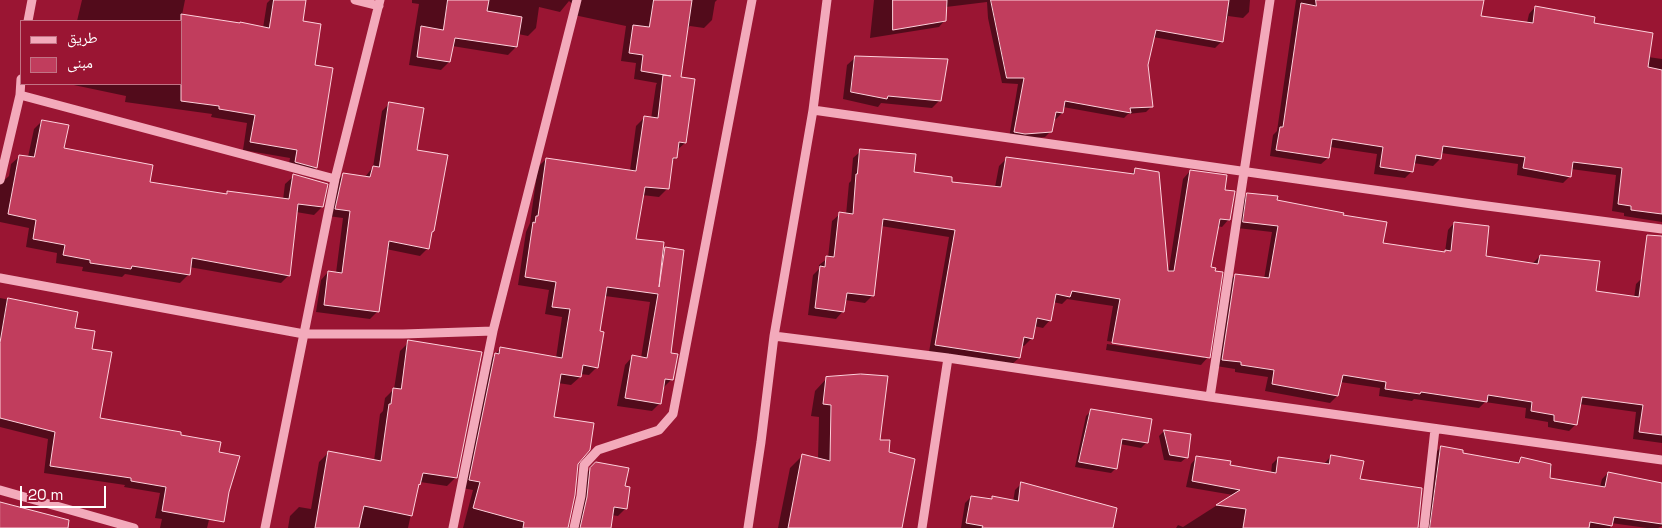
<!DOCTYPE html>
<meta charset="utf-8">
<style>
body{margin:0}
#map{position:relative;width:1662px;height:528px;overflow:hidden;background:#9a1533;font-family:"Space Grotesk","Noto Naskh Arabic",sans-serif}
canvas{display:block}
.legend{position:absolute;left:20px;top:20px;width:162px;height:65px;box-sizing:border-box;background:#9a1533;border:1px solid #c27385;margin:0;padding:6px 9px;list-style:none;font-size:15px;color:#fff}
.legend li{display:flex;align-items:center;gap:10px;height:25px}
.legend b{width:25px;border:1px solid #c27385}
.scale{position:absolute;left:20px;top:486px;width:86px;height:22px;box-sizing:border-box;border:2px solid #fff;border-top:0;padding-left:6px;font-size:15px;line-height:18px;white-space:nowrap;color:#fff;-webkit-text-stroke:4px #9a1533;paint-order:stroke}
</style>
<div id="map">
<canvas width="1662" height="528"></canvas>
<ul class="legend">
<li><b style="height:6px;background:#f3aabb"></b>طريق</li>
<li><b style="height:14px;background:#c13d5d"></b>مبنى</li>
</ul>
<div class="scale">20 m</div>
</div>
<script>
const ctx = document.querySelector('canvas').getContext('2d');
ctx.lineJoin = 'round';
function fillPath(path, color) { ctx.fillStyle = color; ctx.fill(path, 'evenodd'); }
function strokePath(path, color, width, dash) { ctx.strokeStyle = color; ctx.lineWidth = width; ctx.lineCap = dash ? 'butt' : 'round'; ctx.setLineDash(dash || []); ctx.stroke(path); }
fillPath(new Path2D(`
 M82,0H185L182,15L263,28L267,3L270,0H305L302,22L313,66L316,167L308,175L288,170L290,158L243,150L247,123L211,117L212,114L125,102L126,96L69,84H181V21H77Z
 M412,0H717L715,2L712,20L704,28L690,26L687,29L680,78L685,143L676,151V158L671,162L667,189L659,197L642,195L635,240L661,253L665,249L669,354L672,379L664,387H662L660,403L652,411L617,406L625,365L633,356L641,358L650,302L605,296L599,332L597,367L589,375L580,374V377L571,385L558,383L553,418L577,464L567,528H463L473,490L462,488L487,363L501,348L556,358L562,317L545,314L549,290L518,285L526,232L530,223L538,167L546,159L630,171L636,126L644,118L651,119L656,85L657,83L634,79L636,63L621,61L626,26L574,15L576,7L569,1L560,12L539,7L536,28L528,36L518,34L516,47L508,55L452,46L449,62L441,70L409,65L419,4L412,3Z
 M874,0H1250L1249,12L1243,18L1228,16L1227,22L1224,24L1222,41L1215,48L1153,37L1147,65L1152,106L1146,112L1128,114L1124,118L1063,107L1062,113L1056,119L1053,118L1051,131L1045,137L1019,140L1009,138L1018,84L1002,83L988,18L987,2L946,7L945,20L939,27L870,38Z
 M1296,0H1482L1480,17L1527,23L1529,14L1535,7L1592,24L1648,57L1662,59V222L1624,216V213L1612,211L1616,175L1571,169L1570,176L1563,183L1517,175L1518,164L1441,153L1440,159L1433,166L1413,163L1412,171L1405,178L1374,174L1377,154L1330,147L1328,158L1321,164L1270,156L1273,135L1277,131Z
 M856,57L940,100L932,108L881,103L878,107L843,99L847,65Z
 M390,103L416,152L428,248L420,256L386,249L378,311L370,319L316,312L321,280L328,272L336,273L343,218L328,216L336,182L344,174L365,177L373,167L382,111Z
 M42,121L63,149L149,183L226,195L228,193L283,200L285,184L294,176L322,207L314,215L296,212L289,275L281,283L189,267L188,275L180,283L125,274L122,277L82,271L83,267L56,263L57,253L26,247L29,228L0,222V184L9,176L11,164L20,156L28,157L34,129Z
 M861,151L913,174L950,183L995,187L999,166L1006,159L1130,175L1136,169L1168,275L1183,179L1190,171L1223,191L1229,219L1222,227L1217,226L1209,268L1208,357L1201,365L1106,350L1107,344L1204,358V356L1107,341L1113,306L1067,299L1062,304L1053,302L1050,320L1043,328L1034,326L1032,338L1024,346L1021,345L1019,358L1011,365L929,352L949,237L881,226L873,295L865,303L845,300L843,311L836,319L808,315L813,275L819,269V265L828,258L832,221L840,214L846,215L849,183L851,181L853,158Z
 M1248,194L1342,216L1382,244L1444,253L1445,252L1448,230L1454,223L1485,257L1533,263L1540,256L1595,292L1634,298L1636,284L1642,278L1662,280V443L1633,439L1636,412L1579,404L1576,424L1569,431L1548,427V422L1525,418L1526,408L1485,402L1479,408L1414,399L1412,401L1379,396L1380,388L1340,382L1337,396L1330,403L1265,391L1268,377L1235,372V369L1216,366L1229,282L1235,275L1264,279L1272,232L1237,228L1241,201Z
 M0,298L77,313L73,329L91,350L99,419L179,436L218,453L225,454L207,528H160L162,519L155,518L160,493L124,487L125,485L44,473L48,439L0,427Z
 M409,342L456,477L447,486L420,482L417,486L408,528H288L290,516L299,507L311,509L319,462L328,453L374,461L380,414L383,411L385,398L394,389L400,351Z
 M827,378L888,453L901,528H778L790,468L802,456L818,459L819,417L811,416L815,391Z
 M1091,411L1147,442L1141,448L1120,444L1116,468L1111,473L1075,467L1086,416Z
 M1164,431L1190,436L1187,457L1181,462L1164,460L1159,436Z
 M1441,447L1461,454L1516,464L1521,459L1552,466L1549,479L1600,487L1602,479L1608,473L1662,485V526L1658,528H1647L1611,523L1610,528H1425L1435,453Z
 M1331,456L1417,528H1176L1178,525L1183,527L1233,495L1186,487L1191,464L1197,457L1229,466L1271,474L1272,464L1278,458L1324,464Z
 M596,463L624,487L626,508L618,516L611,515L609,528H575L582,477Z
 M1021,484L1112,528H961L965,503L971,497L990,500L993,497L1013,502L1015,490Z`), '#0007');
const building = new Path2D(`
 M274,0H306L303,21L321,24L315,65L333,68L317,168L295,162L297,150L250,142L255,115L219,109V106L181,101V14L240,23V22L269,28Z
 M448,0H489L487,11L522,17L517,47L455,38L450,62L417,57L421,26L443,30Z
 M654,0H692L681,77L695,79L686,143L679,142L677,158H673L669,189L645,187L636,239L664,242L659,287L665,247L684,250L671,353L678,354L673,380L665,379L661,404L625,398L632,355L647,358L658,294L607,287L600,331L604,332L598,368L583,365L581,377L561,374L554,417L594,423L590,450L578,464L575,495L568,528H523L524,522L473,508L480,482L469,480L495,353L499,354L500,347L562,358L570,309L552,307L556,282L525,277L533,222L535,223L536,216H538L546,158L636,171L644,116L658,118L663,75L671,76L641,71L643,55L629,53L633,25L649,27Z
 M893,0H947L946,21L893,30Z
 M991,0H1229L1223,42L1156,30L1148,65L1153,107L1130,108L1131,113L1065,101L1063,113L1056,112L1052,132L1025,134L1014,132L1024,78H1007Z
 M1316,0H1484L1481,16L1533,23L1535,6L1595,17L1594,23L1653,33L1648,67L1662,70V214L1631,210V206L1618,204L1622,168L1573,162L1571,177L1523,168L1525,157L1443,146L1441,159L1416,155L1413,172L1380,167L1383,147L1332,139L1329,158L1276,150L1280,127H1283L1301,3L1316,6Z
 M855,56L948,59L941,101L888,96L887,99L851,92Z
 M389,102L424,108L417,150L448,155L434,231L432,232L429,249L389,241L379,312L324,305L328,271L342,273L350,211L335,209L343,173L370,177L373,166L379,167Z
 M42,120L69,125L64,148L153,165L150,182L227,194V191L289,199L293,174L328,184L323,207L298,204L290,276L192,258L190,275L132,266L131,269L90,263V260L63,255L65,245L33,239L36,220L8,214L19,155L34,157Z
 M860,149L916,154L914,172L952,177V182L1001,187L1006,157L1134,174L1135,168L1159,172L1168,271H1174L1190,170L1227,175L1225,190L1235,191L1230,220L1220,219L1211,267L1216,268L1215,271L1223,272L1210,358L1112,343L1120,299L1072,291L1070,297L1056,294L1051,321L1037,318L1033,339L1024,337L1020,358L935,345L955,230L883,219L874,296L847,293L844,312L815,308L820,266L825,267L826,256L834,257L839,212L853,214L856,174H857Z
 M1247,193L1278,196L1277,200L1344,213L1343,215L1387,222L1383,243L1445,252V250L1451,251L1454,222L1489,226L1486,256L1538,264L1540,255L1600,261L1596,291L1639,297L1647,235L1662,236V435L1639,432L1643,405L1582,397L1577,425L1554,421V415L1531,411L1532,402L1488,395L1487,402L1421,392L1420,394L1385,389L1386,382L1343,375L1338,396L1272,384L1274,370L1241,365V362L1222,360L1235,274L1269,278L1278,226L1243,222Z
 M8,298L78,312L75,328L95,331L92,349L112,352L100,418L181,432V435L221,442L219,452L240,456L229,492L224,522L162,511L166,487L131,481V478L50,466L55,432L0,418V343Z
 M408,340L482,352L457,478L423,473L420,485L419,484L412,516L364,506L359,528H315L328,451L381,461L389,404H391L393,388L401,389Z
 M861,374L888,376L880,440H890L889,452L915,459L902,528H788L802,454L830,461L831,405L823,404L826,377Z
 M1091,409L1152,419L1148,443L1122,439L1117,469L1079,462Z
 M1164,430L1191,434L1188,458L1170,455Z
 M1441,446L1463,450V453L1519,463L1521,457L1551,464L1550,478L1605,487L1608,472L1662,483V524L1614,517L1612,526L1590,522L1589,528H1430Z
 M1331,455L1364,461L1360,479L1422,488L1418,528H1243L1246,509L1216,505L1240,490L1192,481L1196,456L1231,461L1230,465L1276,473L1278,457L1329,464Z
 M596,462L629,468L625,486L630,487L627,509L614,507L611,528H580L587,497L590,468Z
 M1021,482L1117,508L1113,528H982L983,526L966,523L971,496L992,499V496L1018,501Z
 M0,502L69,520L68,528H0Z`);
fillPath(building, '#c13d5d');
strokePath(building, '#fdd1dc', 1);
strokePath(new Path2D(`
 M355,0L379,6
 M28,21L32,0
 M20,95L335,179
 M813,110L1472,204L1662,229
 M0,180L20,95L21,79
 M0,278L304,334H403L493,331
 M774,336L948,358L1210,397L1270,0
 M1210,397L1662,460
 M0,490L134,528
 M265,528L335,179L380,0
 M453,528L493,331L577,0
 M574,528L581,496L584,465L598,450L659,430L673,414L752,0
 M748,528L761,442L774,336L813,110L827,0
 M922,528L948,358
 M1424,528L1435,429`), '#f3aabb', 9);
</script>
